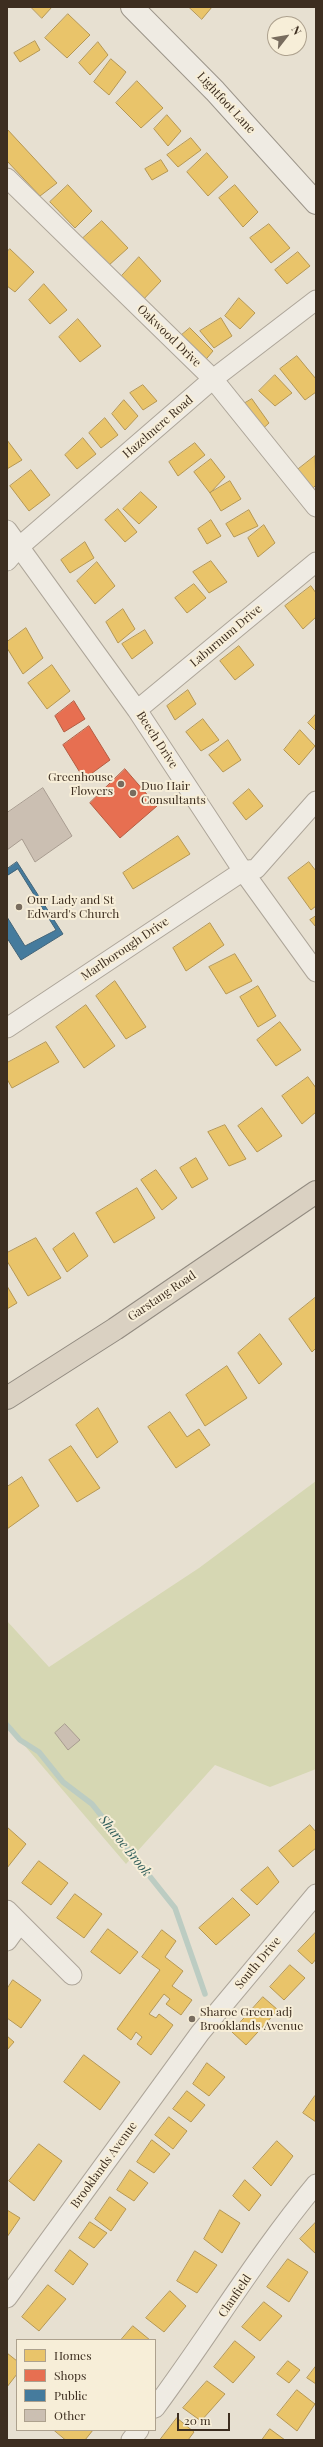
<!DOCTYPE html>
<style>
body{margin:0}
#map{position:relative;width:323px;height:2447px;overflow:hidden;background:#e7e0d1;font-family:"Playfair Display",serif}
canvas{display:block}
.frame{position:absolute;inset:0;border:8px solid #3d2e20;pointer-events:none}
.legend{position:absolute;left:16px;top:2339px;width:140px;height:92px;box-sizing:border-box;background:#f7eed8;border:1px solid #ada18e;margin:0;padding:5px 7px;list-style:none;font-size:12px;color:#3d2e20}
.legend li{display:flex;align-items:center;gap:8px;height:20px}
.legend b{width:20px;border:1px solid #ada18e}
.north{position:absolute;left:267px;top:16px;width:40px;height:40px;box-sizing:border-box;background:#f7eed8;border:1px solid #ada18e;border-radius:50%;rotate:59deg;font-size:11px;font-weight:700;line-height:16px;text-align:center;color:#3d2e20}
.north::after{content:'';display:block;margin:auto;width:14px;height:18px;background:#786c5e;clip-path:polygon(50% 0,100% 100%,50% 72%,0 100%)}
.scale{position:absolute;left:177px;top:2413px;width:53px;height:18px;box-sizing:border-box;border:2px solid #3d2e20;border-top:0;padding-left:5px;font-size:12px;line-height:14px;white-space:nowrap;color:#3d2e20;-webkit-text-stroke:3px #f7eed8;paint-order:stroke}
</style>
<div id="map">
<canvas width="323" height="2447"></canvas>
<div class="frame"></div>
<ul class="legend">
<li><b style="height:11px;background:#e9c46a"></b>Homes</li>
<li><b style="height:11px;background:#e76f51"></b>Shops</li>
<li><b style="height:11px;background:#457b9d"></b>Public</li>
<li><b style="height:11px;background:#cbbfb2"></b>Other</li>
</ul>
<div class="north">N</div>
<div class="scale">20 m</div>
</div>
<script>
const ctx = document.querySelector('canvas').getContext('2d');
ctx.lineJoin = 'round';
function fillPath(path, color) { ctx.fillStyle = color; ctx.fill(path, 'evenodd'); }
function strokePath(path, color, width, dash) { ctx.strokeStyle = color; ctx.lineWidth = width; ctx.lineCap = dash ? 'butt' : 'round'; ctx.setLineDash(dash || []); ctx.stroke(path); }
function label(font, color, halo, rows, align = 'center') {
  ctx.font = font + ' "Playfair Display",serif'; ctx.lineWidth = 4; ctx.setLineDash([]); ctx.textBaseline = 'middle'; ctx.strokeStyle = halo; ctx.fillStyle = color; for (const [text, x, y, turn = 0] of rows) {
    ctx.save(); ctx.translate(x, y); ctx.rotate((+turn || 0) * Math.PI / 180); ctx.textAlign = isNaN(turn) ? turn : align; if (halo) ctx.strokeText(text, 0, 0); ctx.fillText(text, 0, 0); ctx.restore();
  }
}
fillPath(new Path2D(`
 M316,1481V1769L270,1787L215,1765L126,1864L7,1725V1621L49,1667L199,1568Z`), '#d6d7b3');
const homes = new Path2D(`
 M31,7H52L42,18Z
 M189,7H212L202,19Z
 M68,14L90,35L67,58L45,38Z
 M35,41L40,50L20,62L14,53Z
 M98,42L108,55L90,75L79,63Z
 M111,59L126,72L109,95L94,82Z
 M137,81L163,108L141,128L116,103Z
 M167,115L181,131L168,146L154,129Z
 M7,129L57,183L40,196L7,161Z
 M191,138L201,150L178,167L167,155Z
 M207,153L228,177L208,196L187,172Z
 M161,160L168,171L152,180L145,169Z
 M68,185L92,211L75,228L50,202Z
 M235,185L258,212L243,227L219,198Z
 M102,221L128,248L108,266L82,239Z
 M269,224L290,248L271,263L250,238Z
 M10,249L34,272L15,292L7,286V252Z
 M298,252L310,266L287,284L275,270Z
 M139,257L161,281L140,303L119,279Z
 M44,284L67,310L50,324L29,300Z
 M239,298L255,313L240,329L225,316Z
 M221,318L232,336L214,348L200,331Z
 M78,319L101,346L80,362L59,337Z
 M190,328L213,351L202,364L177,339Z
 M297,356L316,379V392L305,400L280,369Z
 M275,375L292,393L275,406L259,391Z
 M143,385L157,401L143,410L130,393Z
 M252,399L269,423L259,432L240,406Z
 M124,400L138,416L125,430L112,414Z
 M105,418L118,435L101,448L89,433Z
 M83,438L96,454L77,469L65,455Z
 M7,440L22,460L7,469Z
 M195,443L205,455L178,476L169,462Z
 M315,456L316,485L311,490L296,471Z
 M211,459L225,477L210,493L194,472Z
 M31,470L50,495L29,511L10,486Z
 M230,481L241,499L221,511L210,493Z
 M141,492L157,507L139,524L123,509Z
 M118,509L137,532L125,542L105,520Z
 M249,510L258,526L234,537L226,524Z
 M211,520L221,536L207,544L198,529Z
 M264,525L275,543L258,557L248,538Z
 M85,542L94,558L70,573L61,560Z
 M211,561L227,582L209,593L193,572Z
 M97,562L115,586L95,604L77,581Z
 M194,584L206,598L187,613L175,598Z
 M311,586L316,593V617L303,629L285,606Z
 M123,609L135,629L118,643L106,622Z
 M26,628L43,658L23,674L7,648V642Z
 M145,630L153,643L132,659L122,644Z
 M239,646L254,665L235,680L220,661Z
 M52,665L70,691L47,709L28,683Z
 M188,690L196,704L175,720L167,706Z
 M316,714V731L308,723Z
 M203,719L219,740L201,751L186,732Z
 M300,730L315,746L299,765L284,750Z
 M228,740L241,760L223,772L209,755Z
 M249,789L263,806L246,820L233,803Z
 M178,836L190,854L133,889L123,873Z
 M309,862L316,871V906L311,910L288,878Z
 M316,916V927L310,920Z
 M210,923L224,945L186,971L173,948Z
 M235,954L252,981L226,994L209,967Z
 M115,981L146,1027L126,1039L96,996Z
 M258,986L276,1016L258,1027L240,997Z
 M86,1005L115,1046L84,1068L56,1027Z
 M280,1022L301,1050L276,1066L257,1040Z
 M46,1042L59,1062L12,1088L7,1079V1063Z
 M308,1077L316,1088V1112L302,1124L282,1096Z
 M262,1108L282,1136L257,1152L238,1126Z
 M225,1125L246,1159L229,1166L208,1132Z
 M196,1158L208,1179L192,1188L180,1168Z
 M156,1170L177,1198L162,1210L141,1180Z
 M137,1188L155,1218L114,1243L96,1213Z
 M74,1233L88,1256L67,1272L53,1249Z
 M36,1238L61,1278L28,1296L7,1261V1253Z
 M7,1286L17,1303L7,1309Z
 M316,1297V1348L312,1352L289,1319Z
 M260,1334L282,1364L259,1384L238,1353Z
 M227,1366L247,1398L205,1426L186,1395Z
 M98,1408L118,1442L97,1458L76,1425Z
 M170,1412L187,1437L199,1429L210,1445L176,1468L148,1427Z
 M71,1446L100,1488L77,1502L49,1460Z
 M22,1477L39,1506L7,1529V1487Z
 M310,1825L316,1832V1848L293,1867L279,1851Z
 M7,1827L26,1844L7,1868Z
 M39,1861L68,1883L51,1905L22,1883Z
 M268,1867L279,1882L257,1905L241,1890Z
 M75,1894L102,1914L84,1938L57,1918Z
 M233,1898L250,1915L216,1945L199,1928Z
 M108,1929L138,1952L120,1974L91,1952Z
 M162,1930L176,1941L165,1957L183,1971L172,1986L192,2000L181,2015L166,2004L170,1999L164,1994L149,2014L156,2018L159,2014L173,2025L151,2055L137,2044L142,2037L136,2032L131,2040L117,2029L160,1970L142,1957Z
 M316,1932V1959L312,1964L298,1951Z
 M290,1965L305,1978L284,2000L270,1987Z
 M13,1980L41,2000L21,2028L7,2018V1989Z
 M263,1997L278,2010L246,2045L232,2032Z
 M7,2036L14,2042L7,2050Z
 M84,2055L120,2082L100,2110L64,2082Z
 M207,2063L225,2077L209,2096L193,2084Z
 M187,2091L205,2105L191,2122L173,2109Z
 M315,2096L316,2097V2122L303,2113Z
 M169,2117L187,2131L173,2149L155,2135Z
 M152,2140L170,2154L154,2173L137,2162Z
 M277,2141L293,2156L271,2186L253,2168Z
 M39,2144L62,2161L34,2201L9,2181Z
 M130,2170L148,2183L134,2201L117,2190Z
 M245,2180L261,2195L249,2211L233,2196Z
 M110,2197L126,2209L111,2231L95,2219Z
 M7,2210L20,2218L7,2237Z
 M220,2210L240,2223L222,2253L204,2239Z
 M90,2222L107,2233L94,2248L79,2238Z
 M316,2222V2254L300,2239Z
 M70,2250L88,2264L73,2285L55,2271Z
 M195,2251L217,2265L197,2293L177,2281Z
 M288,2259L308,2272L289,2302L267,2287Z
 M48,2285L66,2299L39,2331L22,2317Z
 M170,2291L186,2306L164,2332L146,2318Z
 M264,2302L282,2316L260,2341L242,2327Z
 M133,2326L150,2340H121Z
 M235,2341L255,2357L233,2383L214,2367Z
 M7,2353L17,2361V2374L7,2387Z
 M288,2361L300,2370L289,2383L277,2374Z
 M316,2366V2384L307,2378Z
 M207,2381L225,2394L201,2421L183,2408Z
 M297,2390L315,2404L297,2431L277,2415Z
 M177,2418L194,2432L188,2440H160Z
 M270,2429L285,2440H262Z
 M54,2430H93L85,2440H66Z`);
fillPath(homes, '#e9c46a');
strokePath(homes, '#b59754', 1);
const shops = new Path2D(`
 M74,701L85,719L64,732L55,716Z
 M89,726L110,760L84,779L63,745Z
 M125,769L157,806L120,838L90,803Z`);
fillPath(shops, '#e76f51');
strokePath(shops, '#b45c42', 1);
const public = new Path2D(`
 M17,862L63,934L21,960L7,938V869Z
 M18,869L56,930L25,946L7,917V876Z`);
fillPath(public, '#457b9d');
strokePath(public, '#436478', 1);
strokePath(new Path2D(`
 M7,1725L20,1740L39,1752L63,1782L92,1804L175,1908L205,1994`), '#bcccc2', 5.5);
const building = new Path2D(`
 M43,788L72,836L35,862L22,839L7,850V813Z
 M65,1724L80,1740L68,1750L55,1733Z`);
fillPath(building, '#cbbfb2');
strokePath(building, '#a89c90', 1);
const street = new Path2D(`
 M7,178L213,379L316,507
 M7,530L137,710L243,871L316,972
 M7,561L19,547L213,379L316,300
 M137,710L316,562
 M7,1028L243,871L256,869L316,801
 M7,1910L72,1975
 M7,1941L20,1923
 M7,2298L200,2033L316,1894
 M155,2408C210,2334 257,2255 316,2184
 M131,2440L139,2430`);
const secondary = new Path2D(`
 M132,7L215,91L316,203`);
const highway = new Path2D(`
 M7,1398L115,1329L316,1192`);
strokePath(street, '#ada599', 21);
strokePath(secondary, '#9c958a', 24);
strokePath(highway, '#928b80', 24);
strokePath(street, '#efebe3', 19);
strokePath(secondary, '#efebe3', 22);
strokePath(highway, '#dad1c2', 22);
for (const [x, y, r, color] of [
 [121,784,4,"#786c5e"],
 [133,793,4,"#786c5e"],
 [19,907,4,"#786c5e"],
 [192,2019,4,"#786c5e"]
]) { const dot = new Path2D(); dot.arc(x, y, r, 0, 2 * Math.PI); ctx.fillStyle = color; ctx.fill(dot); strokePath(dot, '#f7eed8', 1.5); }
label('12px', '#3d2e20', '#f7eed8', [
 ["Lightfoot Lane",226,103,47],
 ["Oakwood Drive",169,336,44],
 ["Hazelmere Road",158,427,-41],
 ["Laburnum Drive",226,636,-40],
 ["Beech Drive",157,740,57],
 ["Marlborough Drive",125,949,-34],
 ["Garstang Road",162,1296,-34],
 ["South Drive",258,1963,-50],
 ["Brooklands Avenue",104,2165,-54],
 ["Clanfield",235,2296,-56]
]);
label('12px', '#3d2e20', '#f7eed8', [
 ["Greenhouse",113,777,"right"],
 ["Flowers",113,791,"right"],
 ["Duo Hair",141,786],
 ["Consultants",141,800],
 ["Our Lady and St",27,900],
 ["Edward's Church",27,914],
 ["Sharoe Green adj",200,2012],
 ["Brooklands Avenue",200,2026]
], 'left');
label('italic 13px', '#2f5d5a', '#f7eed8', [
 ["Sharoe Brook",125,1846,51]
]);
</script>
